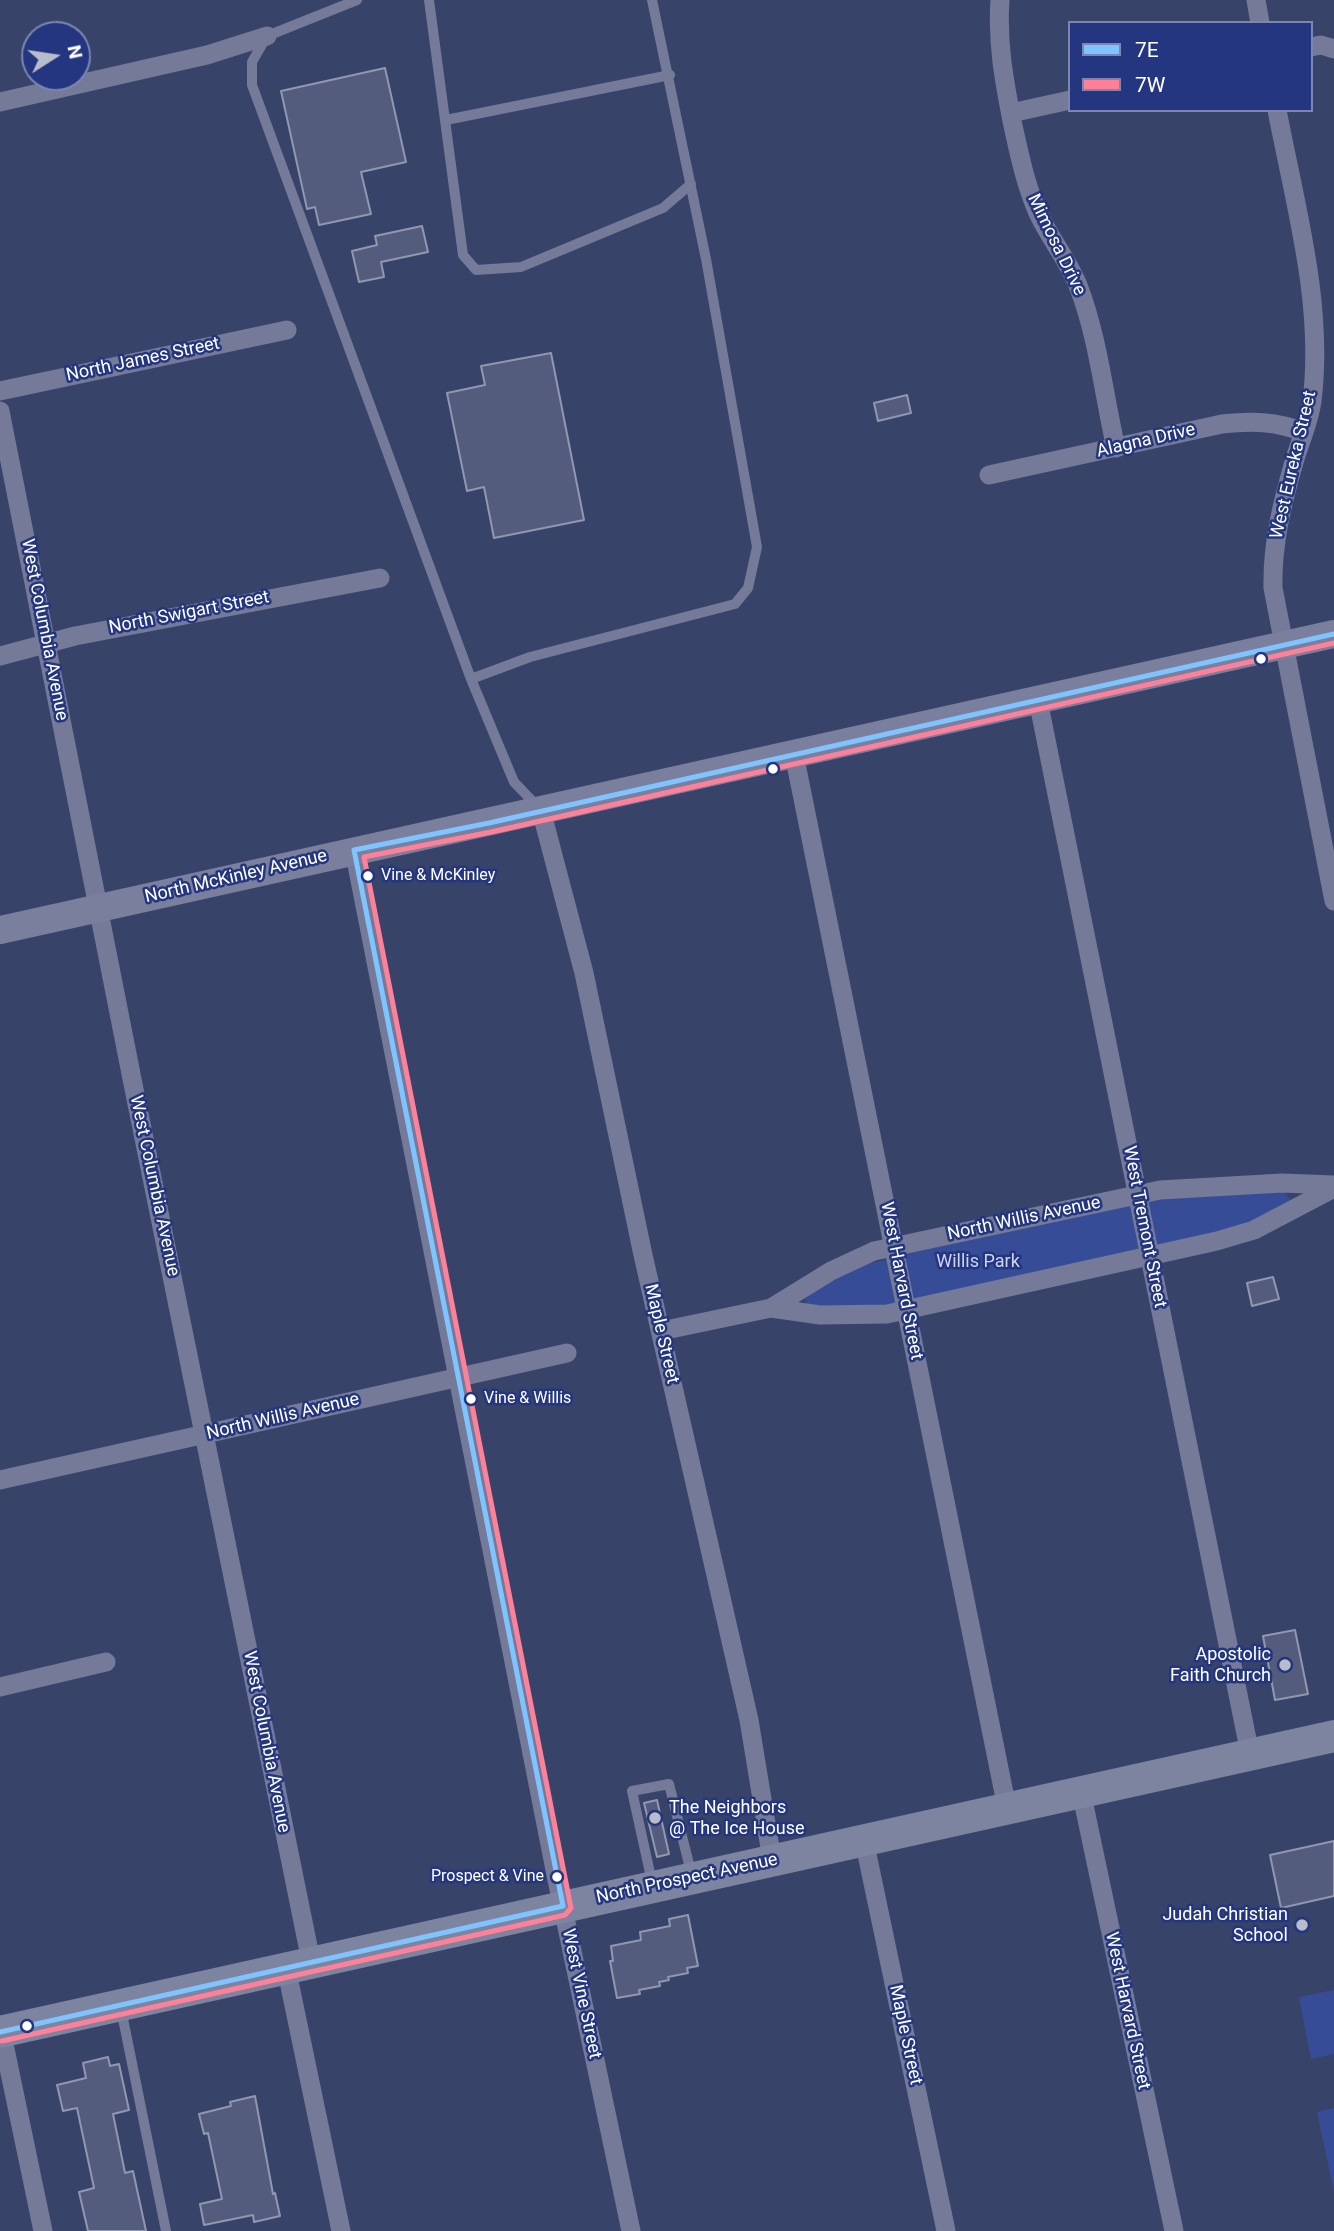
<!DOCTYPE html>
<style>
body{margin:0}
#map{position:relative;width:1334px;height:2231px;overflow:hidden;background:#38436a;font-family:Roboto,sans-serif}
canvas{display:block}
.legend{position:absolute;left:1068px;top:21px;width:245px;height:91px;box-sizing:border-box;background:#23367f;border:2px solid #7b86b2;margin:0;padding:9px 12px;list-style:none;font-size:21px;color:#fff}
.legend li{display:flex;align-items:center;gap:14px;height:35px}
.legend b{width:35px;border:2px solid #7b86b2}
.north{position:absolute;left:21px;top:21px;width:70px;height:70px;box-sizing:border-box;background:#23367f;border:2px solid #7b86b2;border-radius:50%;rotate:78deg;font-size:19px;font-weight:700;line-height:28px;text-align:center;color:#fff}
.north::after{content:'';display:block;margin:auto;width:24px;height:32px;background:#b9bdcb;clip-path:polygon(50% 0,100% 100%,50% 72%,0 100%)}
</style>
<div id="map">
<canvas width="1334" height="2231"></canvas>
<ul class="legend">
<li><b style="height:9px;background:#80c4ff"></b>7E</li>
<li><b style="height:9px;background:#ff8098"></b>7W</li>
</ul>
<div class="north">N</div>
</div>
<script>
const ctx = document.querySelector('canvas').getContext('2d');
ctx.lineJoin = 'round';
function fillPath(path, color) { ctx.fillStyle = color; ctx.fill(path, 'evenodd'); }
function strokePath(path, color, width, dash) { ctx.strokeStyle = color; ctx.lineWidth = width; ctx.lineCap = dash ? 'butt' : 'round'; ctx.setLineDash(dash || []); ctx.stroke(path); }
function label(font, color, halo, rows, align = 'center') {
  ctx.font = font + ' Roboto,sans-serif'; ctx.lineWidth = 5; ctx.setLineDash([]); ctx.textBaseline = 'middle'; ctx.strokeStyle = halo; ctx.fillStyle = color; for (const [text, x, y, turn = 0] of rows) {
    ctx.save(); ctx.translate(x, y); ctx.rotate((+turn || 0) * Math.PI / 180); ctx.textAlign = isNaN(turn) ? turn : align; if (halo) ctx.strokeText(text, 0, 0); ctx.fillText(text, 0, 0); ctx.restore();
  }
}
fillPath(new Path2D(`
 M1284,1191L1290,1200L1288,1204L1253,1222L1212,1234L879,1307L808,1306L805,1301L808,1294L817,1288L865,1265L927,1248L1177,1195Z
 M1334,1990V2054L1311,2059L1299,1997Z
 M1334,2108V2192L1317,2112Z`), '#374c96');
const building = new Path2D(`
 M385,68L406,162L361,172L371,214L319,225L315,207L307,209L281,91Z
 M422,226L428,252L381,262L384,277L359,282L352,251L377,245L375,236Z
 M551,353L584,520L494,538L484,487L467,491L447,393L485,385L481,366Z
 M907,395L911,413L878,421L874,403Z
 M1273,1277L1279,1299L1252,1306L1247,1283Z
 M1295,1630L1308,1694L1275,1700L1263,1636Z
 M657,1800L669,1854L657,1857L644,1803Z
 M1334,1841V1896L1281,1908L1270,1855Z
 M688,1915L698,1966L687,1968L688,1973L668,1977L669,1980L659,1982L660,1986L639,1990L640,1994L617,1998L610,1961H613L611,1946L641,1940L640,1932L670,1926L669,1919Z
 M108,2057L110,2066L119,2064L129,2110L113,2114L125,2173L133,2171L146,2231H88L79,2192L94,2188L77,2108L63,2111L57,2085L86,2078L83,2063Z
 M255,2096L273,2194L275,2193L280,2216L254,2222L253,2215L204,2225L200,2204L222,2199L208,2133L204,2134L199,2114L231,2106L230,2102Z`);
fillPath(building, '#535c7c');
strokePath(building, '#9197af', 2);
strokePath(new Path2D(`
 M357,0L267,36L252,62V85L471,679L514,782L538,807
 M429,0L463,255L476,270L521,267L663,208L691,184
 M446,120L670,75
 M471,679L530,657L735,604L748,588L757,547L706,259L652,0
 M652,1882L632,1791L669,1784L692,1876
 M121,2009L166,2231`), '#747a98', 10);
strokePath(new Path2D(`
 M1000,0C997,42 1004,80 1012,121C1019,153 1025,183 1038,213C1050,239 1069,261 1079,288C1098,338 1104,396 1116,448
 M1256,0L1260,23
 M1311,47L1321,45L1334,49
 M0,102L207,55L267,36
 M1277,110C1295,205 1324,304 1312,401C1309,422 1300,442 1294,462C1282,504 1272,544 1273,588L1334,901
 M1011,113L1070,100
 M0,391L287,330
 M0,411L136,1099L311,1961
 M989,475L1222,424C1251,421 1276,421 1303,432
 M0,656L75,636L380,578
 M1038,700L1250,1754
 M794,754L1007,1808
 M541,810L584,973L643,1255L749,1720L772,1860
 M354,850L556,1875L631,2231
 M771,1308L831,1271L874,1251L1160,1190L1282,1183L1334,1185
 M661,1331L771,1308L820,1315L887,1314L1217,1241L1254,1230L1334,1188
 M0,1480L567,1353
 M0,1687L106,1662
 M1081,1791L1174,2231
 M864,1840L946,2231
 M286,1967L341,2231
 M0,2025L43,2231`), '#747a98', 19);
strokePath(new Path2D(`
 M0,930L1334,634`), '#797f9d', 28);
strokePath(new Path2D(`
 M0,2032L1334,1736`), '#7c849f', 32);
strokePath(new Path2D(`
 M0,2032L563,1906L354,850L489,823L1334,634`), '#80c4ff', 5);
strokePath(new Path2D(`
 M2,2041L565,1915L571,1908L364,857L491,832L1334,643`), '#ff8098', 5);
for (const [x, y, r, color] of [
 [1261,659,6,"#fff"],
 [773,769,6,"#fff"],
 [368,876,6,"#fff"],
 [471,1399,6,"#fff"],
 [1285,1665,7,"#b9bdcb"],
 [655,1818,7,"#b9bdcb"],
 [557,1877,6,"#fff"],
 [1302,1925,7,"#b9bdcb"],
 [27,2026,6,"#fff"]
]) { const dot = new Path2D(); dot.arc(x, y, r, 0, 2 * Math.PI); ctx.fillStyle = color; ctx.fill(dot); strokePath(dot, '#23367f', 2.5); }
label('16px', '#fff', '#23367f', [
 ["Vine & McKinley",381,876],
 ["Vine & Willis",484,1399],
 ["Prospect & Vine",544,1877,"right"]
], 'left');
label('18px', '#fff', '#23367f', [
 ["Mimosa Drive",1056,245,64],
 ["North James Street",143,360,-12],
 ["Alagna Drive",1146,441,-13],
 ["West Eureka Street",1294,465,-77],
 ["North Swigart Street",189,613,-11],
 ["West Columbia Avenue",44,630,79],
 ["North McKinley Avenue",236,877,-13],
 ["West Columbia Avenue",154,1186,78],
 ["North Willis Avenue",1024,1219,-12],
 ["West Tremont Street",1144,1227,79],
 ["West Harvard Street",901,1281,79],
 ["Maple Street",661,1334,77],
 ["North Willis Avenue",283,1417,-13],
 ["West Columbia Avenue",266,1742,79],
 ["North Prospect Avenue",687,1879,-12],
 ["West Vine Street",581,1994,78],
 ["West Harvard Street",1127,2011,78],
 ["Maple Street",905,2035,78]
]);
label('18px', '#ccd5f5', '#23367f', [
 ["Willis Park",978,1262]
]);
label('18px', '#fff', '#23367f', [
 ["Apostolic",1271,1655],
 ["Faith Church",1271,1676],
 ["The Neighbors",669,1808,"left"],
 ["@ The Ice House",669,1829,"left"],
 ["Judah Christian",1288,1915],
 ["School",1288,1936]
], 'right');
</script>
